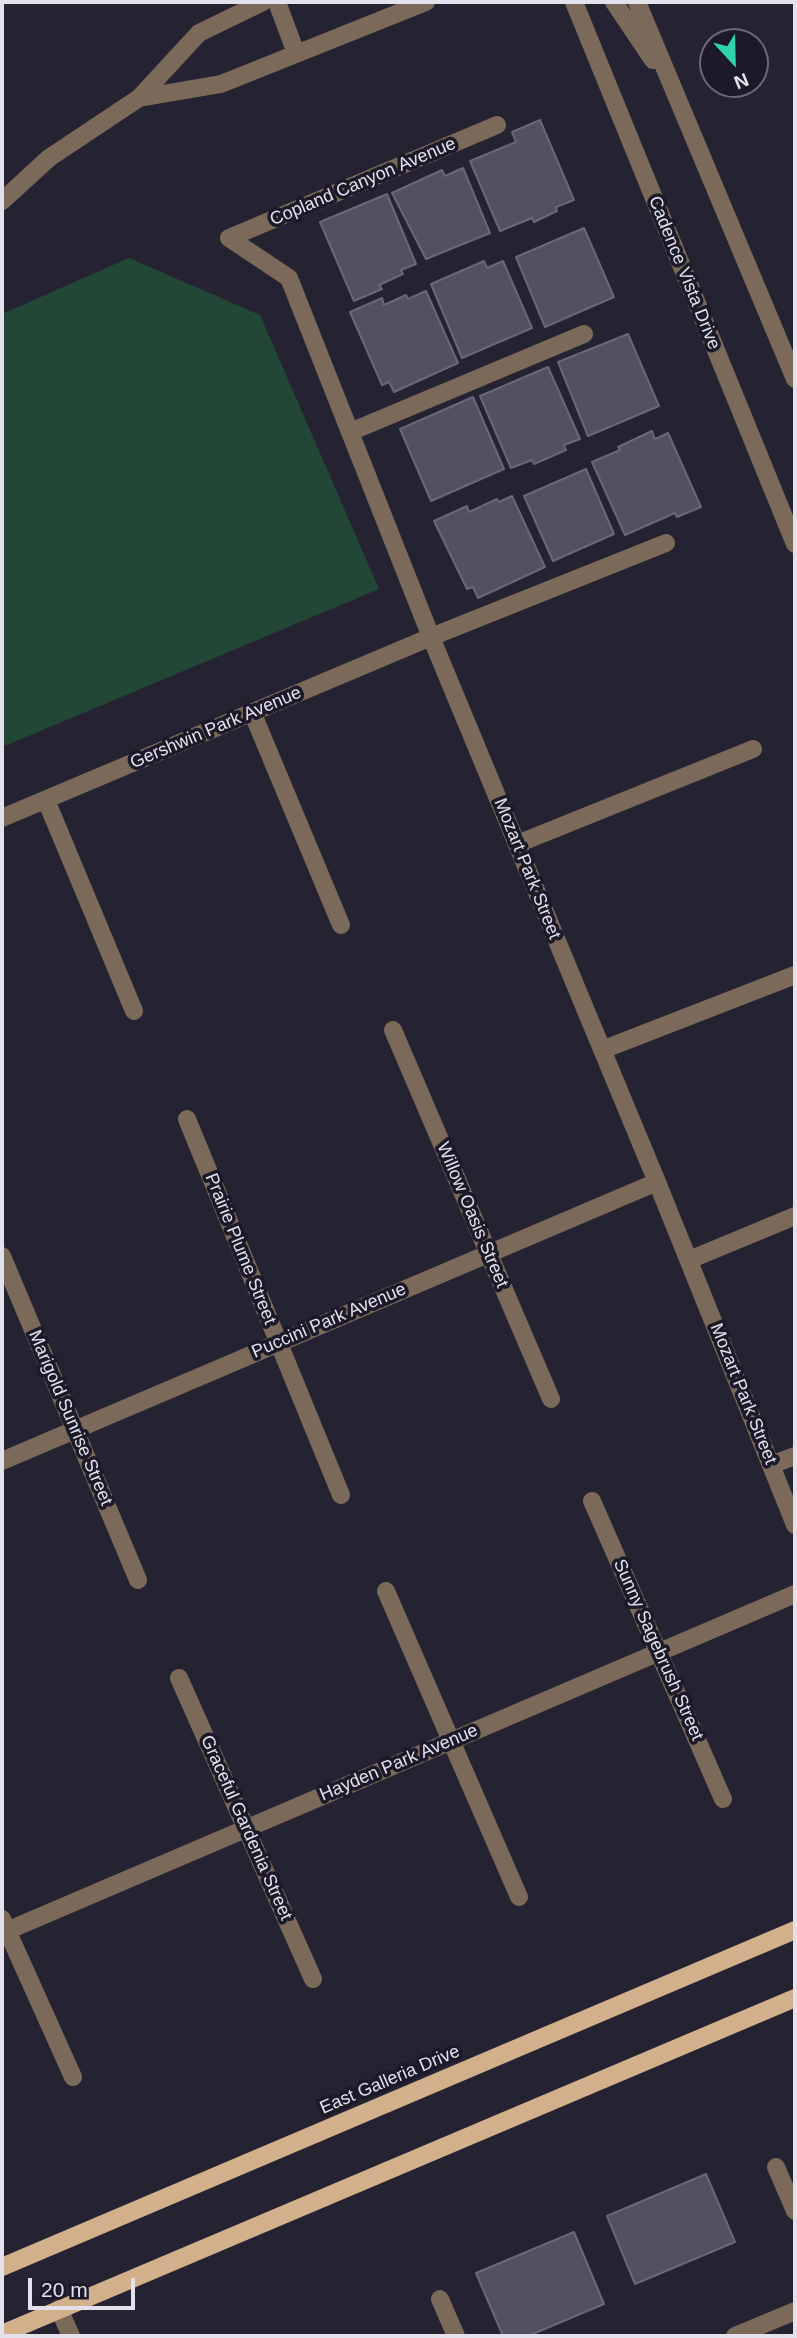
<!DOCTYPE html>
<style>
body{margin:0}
#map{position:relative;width:797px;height:2338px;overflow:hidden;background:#252332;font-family:Arial,sans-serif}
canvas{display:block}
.frame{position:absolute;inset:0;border:4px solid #e3e2ec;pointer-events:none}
.north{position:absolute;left:699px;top:28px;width:70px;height:70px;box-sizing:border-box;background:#1c1928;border:2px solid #6c6976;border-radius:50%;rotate:158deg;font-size:19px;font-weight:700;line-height:28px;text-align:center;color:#e3e2ec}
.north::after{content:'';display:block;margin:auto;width:24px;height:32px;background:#2fd4aa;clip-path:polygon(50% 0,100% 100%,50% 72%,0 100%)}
.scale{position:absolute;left:28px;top:2278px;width:107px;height:32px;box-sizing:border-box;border:4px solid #e3e2ec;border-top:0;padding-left:9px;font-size:21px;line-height:24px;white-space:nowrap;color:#e3e2ec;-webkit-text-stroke:5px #1c1928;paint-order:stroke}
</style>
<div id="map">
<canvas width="797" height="2338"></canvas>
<div class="frame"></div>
<div class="north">N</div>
<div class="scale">20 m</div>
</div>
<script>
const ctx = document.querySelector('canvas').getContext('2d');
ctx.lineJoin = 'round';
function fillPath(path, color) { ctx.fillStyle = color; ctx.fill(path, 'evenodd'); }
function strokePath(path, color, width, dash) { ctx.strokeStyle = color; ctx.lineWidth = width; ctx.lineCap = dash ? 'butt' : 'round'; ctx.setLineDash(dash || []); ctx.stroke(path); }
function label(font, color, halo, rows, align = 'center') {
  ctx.font = font + ' Arial,sans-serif'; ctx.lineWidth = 7; ctx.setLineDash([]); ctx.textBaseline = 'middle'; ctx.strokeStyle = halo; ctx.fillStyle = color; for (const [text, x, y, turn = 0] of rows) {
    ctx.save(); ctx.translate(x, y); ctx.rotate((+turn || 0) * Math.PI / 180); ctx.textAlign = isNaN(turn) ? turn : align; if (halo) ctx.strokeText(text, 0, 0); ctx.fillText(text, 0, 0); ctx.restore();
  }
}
fillPath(new Path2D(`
 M129,258L260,315L379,589L2,747V314Z`), '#234737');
const building = new Path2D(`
 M540,120L574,200L556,207L557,211L534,222L532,218L500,231L470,161L516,142L512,132Z
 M463,168L490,233L426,259L392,193L442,170L445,176Z
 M387,194L416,264L401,270L403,274L379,285L382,289L354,301L320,222Z
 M584,228L614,297L545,327L516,257Z
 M484,261L487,268L503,261L532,328L462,358L431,284Z
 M426,291L458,363L394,392L389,382L382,385L350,312L382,298L384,305L406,295L408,299Z
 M628,334L659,406L588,436L558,362Z
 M548,367L580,439L564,445L566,450L534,464L532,460L511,468L480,396Z
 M473,397L504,469L431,501L400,429Z
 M652,431L655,439L668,433L701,507L677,517L675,513L625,535L592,462L620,450L618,447Z
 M586,469L614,534L553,561L524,496Z
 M512,496L545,567L478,598L473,587L467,589L434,521L467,506L469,512L497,499L499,502Z
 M706,2174L735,2242L635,2284L607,2216Z
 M574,2232L604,2304L528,2336H503L476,2273Z`);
fillPath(building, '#535061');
strokePath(building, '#696779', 2);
strokePath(new Path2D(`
 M277,2L296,53
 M574,2L795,544
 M614,2L653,60
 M637,2L795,379
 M139,98L221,84L426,2
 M2,201L49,158L139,98L199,33L263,2
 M229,238L289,278L431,637L657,1182L795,1525
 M229,238L497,125
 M350,432L584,334
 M252,712L341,925
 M46,800L134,1011
 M2,818L431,637L666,543
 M517,844L753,749
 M393,1030L551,1399
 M602,1050L795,975
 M187,1119L341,1495
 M2,1256L138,1580
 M689,1260L795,1216
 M2,1461L657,1182
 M771,1465L795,1456
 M592,1501L723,1799
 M386,1591L519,1897
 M179,1678L313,1979
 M2,1919L73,2077
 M2,1933L795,1594
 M776,2167L795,2211
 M440,2299L456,2336
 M59,2309L71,2336
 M735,2336L795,2311`), '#7b6a59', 18);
strokePath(new Path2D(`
 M2,2267L795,1930
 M2,2334L795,1998`), '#d3b08c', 18);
label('18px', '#e3e2ec', '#1c1928', [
 ["Copland Canyon Avenue",363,182,-23],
 ["Cadence Vista Drive",684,273,68],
 ["Gershwin Park Avenue",216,728,-23],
 ["Mozart Park Street",527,869,68],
 ["Willow Oasis Street",472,1215,67],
 ["Prairie Plume Street",240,1249,68],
 ["Puccini Park Avenue",329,1321,-23],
 ["Mozart Park Street",743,1394,68],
 ["Marigold Sunrise Street",70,1418,67],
 ["Sunny Sagebrush Street",658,1650,66],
 ["Hayden Park Avenue",399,1763,-23],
 ["Graceful Gardenia Street",246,1828,66],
 ["East Galleria Drive",390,2080,-23]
]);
</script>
